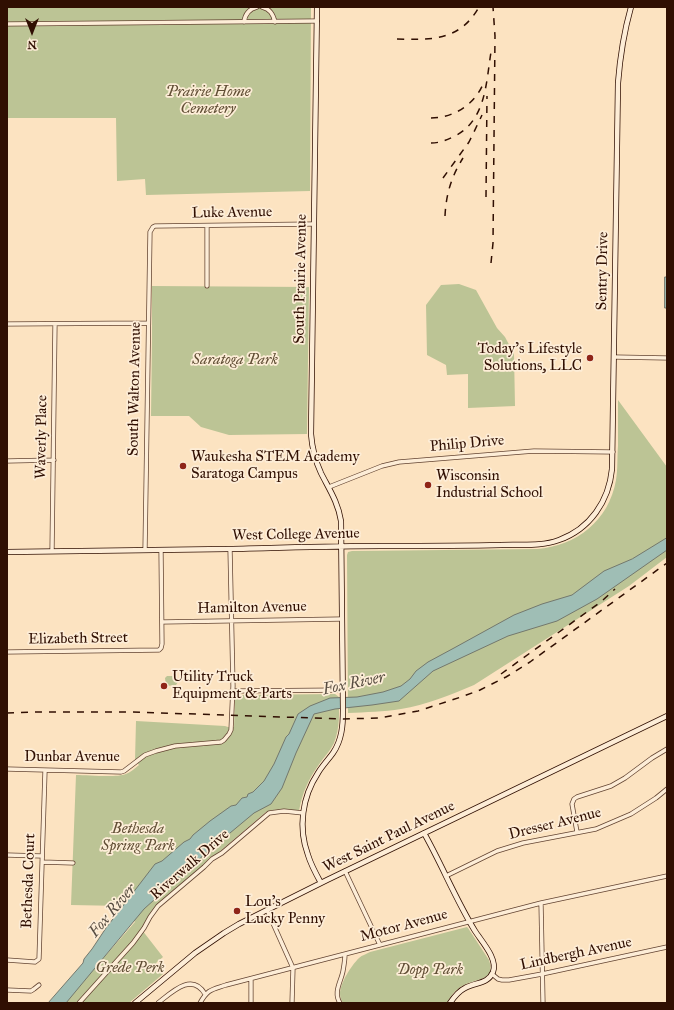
<!DOCTYPE html>
<style>
body{margin:0}
#map{position:relative;width:674px;height:1010px;overflow:hidden;background:#fce3c1;font-family:"IM FELL Great Primer",serif}
canvas{display:block}
.frame{position:absolute;inset:0;border:8px solid #300f02;pointer-events:none}
.north{position:absolute;left:12px;top:12px;width:40px;height:40px;-webkit-text-stroke:3px #fdedd7;paint-order:stroke;rotate:180deg;font-size:11px;font-weight:700;line-height:16px;text-align:center;color:#300f02}
.north::after{content:'';display:block;margin:auto;width:14px;height:18px;background:#300f02;clip-path:polygon(50% 0,100% 100%,50% 72%,0 100%)}
</style>
<div id="map">
<canvas width="674" height="1010"></canvas>
<div class="frame"></div>
<div class="north">N</div>
</div>
<script>
const ctx = document.querySelector('canvas').getContext('2d');
ctx.lineJoin = 'round';
function fillPath(path, color) { ctx.fillStyle = color; ctx.fill(path, 'evenodd'); }
function strokePath(path, color, width, dash) { ctx.strokeStyle = color; ctx.lineWidth = width; ctx.lineCap = dash ? 'butt' : 'round'; ctx.setLineDash(dash || []); ctx.stroke(path); }
function label(font, color, halo, rows, align = 'center') {
  ctx.font = font + ' "IM FELL Great Primer",serif'; ctx.lineWidth = 3.5; ctx.setLineDash([]); ctx.textBaseline = 'middle'; ctx.strokeStyle = halo; ctx.fillStyle = color; for (const [text, x, y, turn = 0] of rows) {
    ctx.save(); ctx.translate(x, y); ctx.rotate((+turn || 0) * Math.PI / 180); ctx.textAlign = isNaN(turn) ? turn : align; if (halo) ctx.strokeText(text, 0, 0); ctx.fillText(text, 0, 0); ctx.restore();
  }
}
fillPath(new Path2D(`
 M7,7H311L310,191L146,195L145,179L117,181L116,118H7Z
 M459,284L476,290L497,328L505,337L514,354L515,406L468,408V374L447,375L446,365L427,355L426,305L441,285Z
 M152,286L309,287L307,434L229,435L201,427L189,416H151L152,340Z
 M618,400L667,467V557L629,586L474,685C450,695 426,705 401,709C384,712 366,712 348,713L347,555L348,552L352,551L537,549C576,546 609,521 616,480C618,469 617,457 618,446C618,431 618,415 618,400Z
 M167,676H174V678H177L178,682L176,685L166,686L165,678Z
 M335,694L339,697C339,713 340,728 334,743C330,751 325,756 320,763C309,778 302,793 299,811C287,812 278,807 266,812L218,853L209,858L204,865L156,907L142,930L163,957L156,963L163,974L129,1003H64L135,922L123,906L71,905L76,775C88,775 116,778 126,774C131,772 135,768 139,765L135,760L136,721L225,726L228,727H234L235,698L239,695Z
 M467,927L468,928L489,960C496,981 477,978 464,985C456,989 451,995 447,1003H343C341,1000 340,997 340,994C340,983 351,966 359,958C362,955 367,954 370,952Z`), '#bcc495');
const water = new Path2D(`
 M665,277H667V308H665Z
 M667,538V550L597,599L557,621L508,636L433,671L399,701L372,705L335,709L314,714L296,753L282,788L271,804L254,813L206,853L144,909L66,1003H48L83,963L84,959L92,949L106,928L155,864L162,861L184,842L190,839L193,835L210,821L231,806L236,805L242,798L247,797L248,794L253,792L264,781L274,764L286,737L289,734L298,714L310,706L330,698L357,697L383,692L401,686L410,679L416,671L428,662L454,648L514,615L542,604L572,595L604,571L632,559Z`);
fillPath(water, '#9fbeb5');
strokePath(water, '#73786d', 1);
const street = new Path2D(`
 M262,7C270,9 273,14 275,22
 M244,22C245,14 249,9 257,7
 M7,24L317,21
 M207,286V226
 M7,324L148,323
 M614,357L667,358
 M7,461L54,460
 M329,487L382,466L399,462L534,451L613,452
 M145,550L150,232L153,227L155,226L314,224
 M52,551L55,324
 M162,622L342,619
 M7,652L159,650L161,648L162,644L161,550
 M232,691L343,690
 M7,769L121,772L124,771L145,755L156,751L175,746L221,742L224,740L229,734L231,730L233,686L230,549
 M577,832L572,804L574,799L577,797L611,786L625,778L652,758L667,749
 M7,855L42,856
 M42,862L73,863
 M345,871L380,945
 M446,876L497,851L523,843L596,829L631,814L656,798L667,789
 M541,903L543,1003
 M267,910L293,968L292,1003
 M7,960L35,962L39,959L45,771
 M492,974L498,979L502,980H509L542,974L667,947
 M7,990L31,991L34,989L39,985
 M79,1003L133,943L144,928L150,917L158,906L204,867L212,859L222,853L269,813L284,811L303,813
 M158,1003C172,992 192,972 205,994
 M200,1003C208,989 211,990 226,985L541,903L667,876
 M251,1003V979
 M340,1003C333,992 341,982 343,971C344,965 345,960 345,954`);
const secondary = new Path2D(`
 M317,7L311,434C312,447 315,460 321,473C329,489 338,502 341,521L343,710C343,725 342,740 333,753C328,760 322,766 318,773C302,797 298,828 308,855C311,865 316,874 321,883
 M7,552C81,551 154,550 228,549C279,548 330,546 381,546C421,546 461,546 501,545C520,544 541,547 559,540C590,529 609,501 612,469L618,83C620,57 624,32 631,7
 M424,833C442,865 456,900 475,931C482,942 498,959 493,972C488,984 476,982 465,988C459,991 454,997 450,1003
 M135,1003L195,953L224,933L239,924L327,880L667,716`);
strokePath(street, '#634432', 5);
strokePath(secondary, '#300f02', 6);
strokePath(street, '#fdedd7', 3.5);
strokePath(secondary, '#fdedd7', 4.5);
strokePath(new Path2D(`
 M397,39C431,40 460,41 479,7
 M431,118C454,118 475,104 483,84
 M431,143C440,143 447,140 455,136C486,120 486,83 491,52
 M443,178L469,142L473,134L482,115
 M486,197L487,96
 M445,216C446,195 451,177 463,158
 M491,263L493,243L495,36L493,7
 M501,674L602,601L615,589
 M7,713L38,712H133L343,719L379,718L418,711L461,697L480,690L506,677L530,662L667,563`), '#300f02', 1.5, [7, 7]);
for (const [x, y, r, color] of [
 [590,358,4,"#8f2418"],
 [183,466,4,"#8f2418"],
 [428,485,4,"#8f2418"],
 [164,686,4,"#8f2418"],
 [237,911,4,"#8f2418"]
]) { const dot = new Path2D(); dot.arc(x, y, r, 0, 2 * Math.PI); ctx.fillStyle = color; ctx.fill(dot); strokePath(dot, '#fdedd7', 1.5); }
label('italic 15px', '#614e35', '#fdedd7', [
 ["Prairie Home",208,92],
 ["Cemetery",208,109],
 ["Saratoga Park",235,360],
 ["Bethesda",138,829],
 ["Spring Park",138,846],
 ["Grede Perk",130,968],
 ["Dopp Park",430,970]
]);
label('15px', '#300f02', '#fdedd7', [
 ["Luke Avenue",232,213,-1],
 ["Sentry Drive",603,271,-89],
 ["South Prairie Avenue",301,279,-89],
 ["South Walton Avenue",135,389,-89],
 ["Waverly Place",42,437,-89],
 ["Philip Drive",467,444,-5],
 ["West College Avenue",296,535,-1],
 ["Hamilton Avenue",252,608,-1],
 ["Elizabeth Street",78,639,-1],
 ["Dunbar Avenue",72,757],
 ["Dresser Avenue",555,824,-14],
 ["West Saint Paul Avenue",389,837,-26],
 ["Riverwalk Drive",190,865,-41],
 ["Bethesda Court",29,881,-88],
 ["Motor Avenue",404,926,-15],
 ["Lindbergh Avenue",576,954,-12]
]);
label('15px', '#300f02', '#fdedd7', [
 ["Today's Lifestyle",582,349,"right"],
 ["Solutions, LLC",582,366,"right"],
 ["Waukesha STEM Academy",191,457],
 ["Saratoga Campus",191,474],
 ["Wisconsin",436,476],
 ["Industrial School",436,493],
 ["Utility Truck",172,677],
 ["Equipment & Parts",172,694],
 ["Lou's",245,902],
 ["Lucky Penny",245,919]
], 'left');
label('italic 16px', '#574c41', '#fdedd7', [
 ["Fox River",354,684,-12],
 ["Fox River",113,911,-50]
]);
</script>
